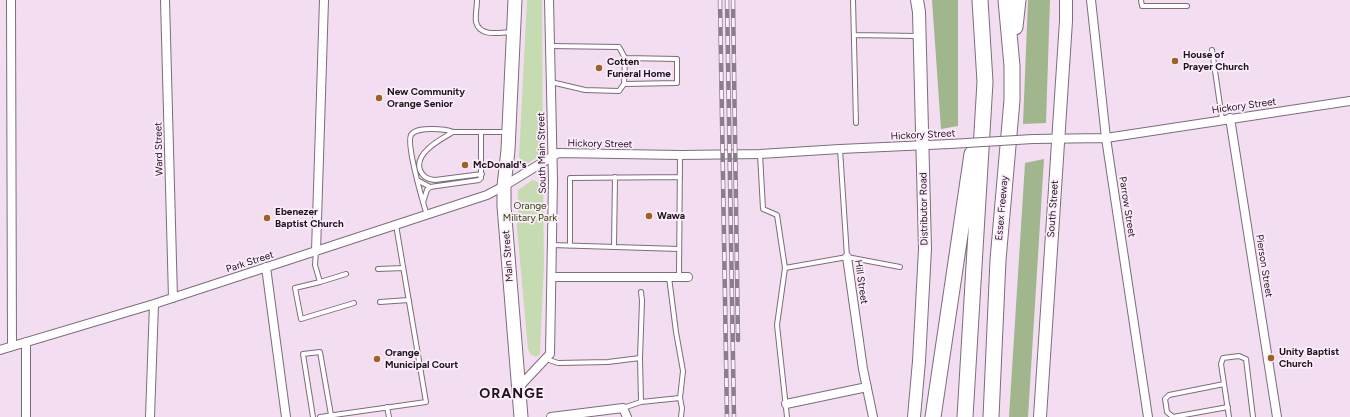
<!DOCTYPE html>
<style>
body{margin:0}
canvas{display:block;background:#f2ddf1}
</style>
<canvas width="1350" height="417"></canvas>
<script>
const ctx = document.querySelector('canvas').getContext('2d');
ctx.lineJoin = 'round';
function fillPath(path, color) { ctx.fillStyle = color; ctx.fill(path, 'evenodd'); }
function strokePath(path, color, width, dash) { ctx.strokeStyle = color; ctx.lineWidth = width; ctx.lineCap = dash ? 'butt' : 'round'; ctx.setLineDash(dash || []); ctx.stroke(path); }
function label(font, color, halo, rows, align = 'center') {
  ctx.font = font + ' Figtree,sans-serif'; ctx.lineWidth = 3.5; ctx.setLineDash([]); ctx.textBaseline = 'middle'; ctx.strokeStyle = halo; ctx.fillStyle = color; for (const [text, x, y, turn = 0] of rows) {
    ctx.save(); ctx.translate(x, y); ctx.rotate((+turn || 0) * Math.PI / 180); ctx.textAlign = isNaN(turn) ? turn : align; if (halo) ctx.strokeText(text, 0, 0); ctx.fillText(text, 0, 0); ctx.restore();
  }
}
fillPath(new Path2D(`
 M527,0H542L543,152L542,154L527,164L524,163L519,157Z
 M533,180L538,182L543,187L544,264L540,351V354L536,357L530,354L528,349L517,228L518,190Z`), '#c6dbb1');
fillPath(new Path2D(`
 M932,0H958V126L941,129Z
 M1028,0H1050L1046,123L1023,124Z
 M1044,159L1028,417H1009L1025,163Z`), '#a1b68d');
const lane = new Path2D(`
 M477,0C477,7 475,16 476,22C480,38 501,32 513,32
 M853,0L856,123
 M1141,0L1142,6H1187
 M854,35L917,36
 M550,46L619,47L625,58L624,84L619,91L585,90L551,82
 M1212,50L1222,119
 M624,84L677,83V59L625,58
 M453,132C441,139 414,153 420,170C423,177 427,179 435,180L482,174
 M840,149L847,257
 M760,154L763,209L777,215L785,268L777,325L787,417
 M417,180L430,187
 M423,202L427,190L430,187L479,180L481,178V132
 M427,215C423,203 406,144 411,135C415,129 425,129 432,129C439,129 446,129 453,132H506
 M552,245L679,249
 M570,246V178L680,177
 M614,247L615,177
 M316,251L315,265L320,282L295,288L301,319L354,303
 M785,268L847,257L900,267
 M378,269L403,268
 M669,277L676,332L683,371L680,398L682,408L681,417
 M679,277L680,155
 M320,282L346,274
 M380,302L409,300
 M546,359L558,363L608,362L640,358L642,301L641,292
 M1224,384L1169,395L1165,399L1167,412L1173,417L1228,407
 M641,402L680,398
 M387,407L389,417
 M623,408L641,402L640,358
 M313,417L303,354L320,352L331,415
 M320,417L426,402L396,225
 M1229,417L1221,364L1223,358L1239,356L1246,359L1253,417`);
const street = new Path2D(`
 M11,0L12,346
 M165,0L173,298
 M1091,0L1106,138L1148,417
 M1230,118L1277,417
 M1033,139L1106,138L1350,101
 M316,251L324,0
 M847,257L863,369L873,417
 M266,267L286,417
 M552,277H688
 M0,350L154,304L487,195L504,186L558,153L680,155L760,154L840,149L950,144
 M518,388L550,354L553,180L549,0
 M786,404L867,387
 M26,417V342
 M150,417L154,304
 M551,417L623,408L627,417`);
const secondary = new Path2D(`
 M914,417L919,361L925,249L919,12L917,0
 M1040,417L1066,21V0`);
const primary = new Path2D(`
 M515,0L508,150L504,186V206L521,417`);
const highway = new Path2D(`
 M1015,27L1018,0
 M933,417L972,154
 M965,417L985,82L980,0
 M991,417L998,260L1012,100V66L1006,0`);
strokePath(lane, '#7e6c7d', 6);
strokePath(street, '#7e6c7d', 10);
strokePath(secondary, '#7e6c7d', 14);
strokePath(primary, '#7e6c7d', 15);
strokePath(highway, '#7e6c7d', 17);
strokePath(lane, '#fff', 4);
strokePath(street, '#fff', 8);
strokePath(secondary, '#fff', 12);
strokePath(primary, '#fff', 13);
strokePath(highway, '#fff', 15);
const rail = new Path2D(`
 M720,0L727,417
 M727,0L734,417
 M733,0L738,340`);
strokePath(rail, '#8b7d8b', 4.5);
strokePath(rail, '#fdecfb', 3, [9]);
const streetBridge = new Path2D(`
 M950,144L1033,139`);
strokePath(streetBridge, '#7e6c7d', 10, []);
strokePath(streetBridge, '#fff', 8);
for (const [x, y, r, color] of [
 [1175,61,4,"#9e6323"],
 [599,68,4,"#9e6323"],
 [379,98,4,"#9e6323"],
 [465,165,4,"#9e6323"],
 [649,216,4,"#9e6323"],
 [267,218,4,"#9e6323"],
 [1271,358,4,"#9e6323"],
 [377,359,4,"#9e6323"]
]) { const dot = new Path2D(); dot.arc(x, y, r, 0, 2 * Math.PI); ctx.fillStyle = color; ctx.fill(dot); strokePath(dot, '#fdecfb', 1.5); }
label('bold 10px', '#1b141b', '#fdecfb', [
 ["House of",1183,55],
 ["Prayer Church",1183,67],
 ["Cotten",607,62],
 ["Funeral Home",607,74],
 ["New Community",387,92],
 ["Orange Senior",387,104],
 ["McDonald's",473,165],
 ["Ebenezer",275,212],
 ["Baptist Church",275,224],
 ["Wawa",657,216],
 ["Unity Baptist",1279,352],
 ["Church",1279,364],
 ["Orange",385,353],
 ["Municipal Court",385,365]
], 'left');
label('10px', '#1b141b', '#fdecfb', [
 ["Hickory Street",1244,106,-8],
 ["Hickory Street",923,135,-3],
 ["Hickory Street",600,144,1],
 ["Ward Street",159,149,-91],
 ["South Main Street",542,153,-91],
 ["Parrow Street",1127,207,81],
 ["Essex Freeway",1002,208,-85],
 ["Distributor Road",924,209,-91],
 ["South Street",1053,209,-86],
 ["Main Street",508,256,-94],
 ["Park Street",250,262,-18],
 ["Pierson Street",1264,266,81],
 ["Hill Street",861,282,82]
]);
label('10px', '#2e4706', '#fdecfb', [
 ["Orange",530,206],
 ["Military Park",530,218]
]);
ctx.letterSpacing = '1px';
label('bold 14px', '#1b141b', '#fdecfb', [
 ["ORANGE",512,394]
]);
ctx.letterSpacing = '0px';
</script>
